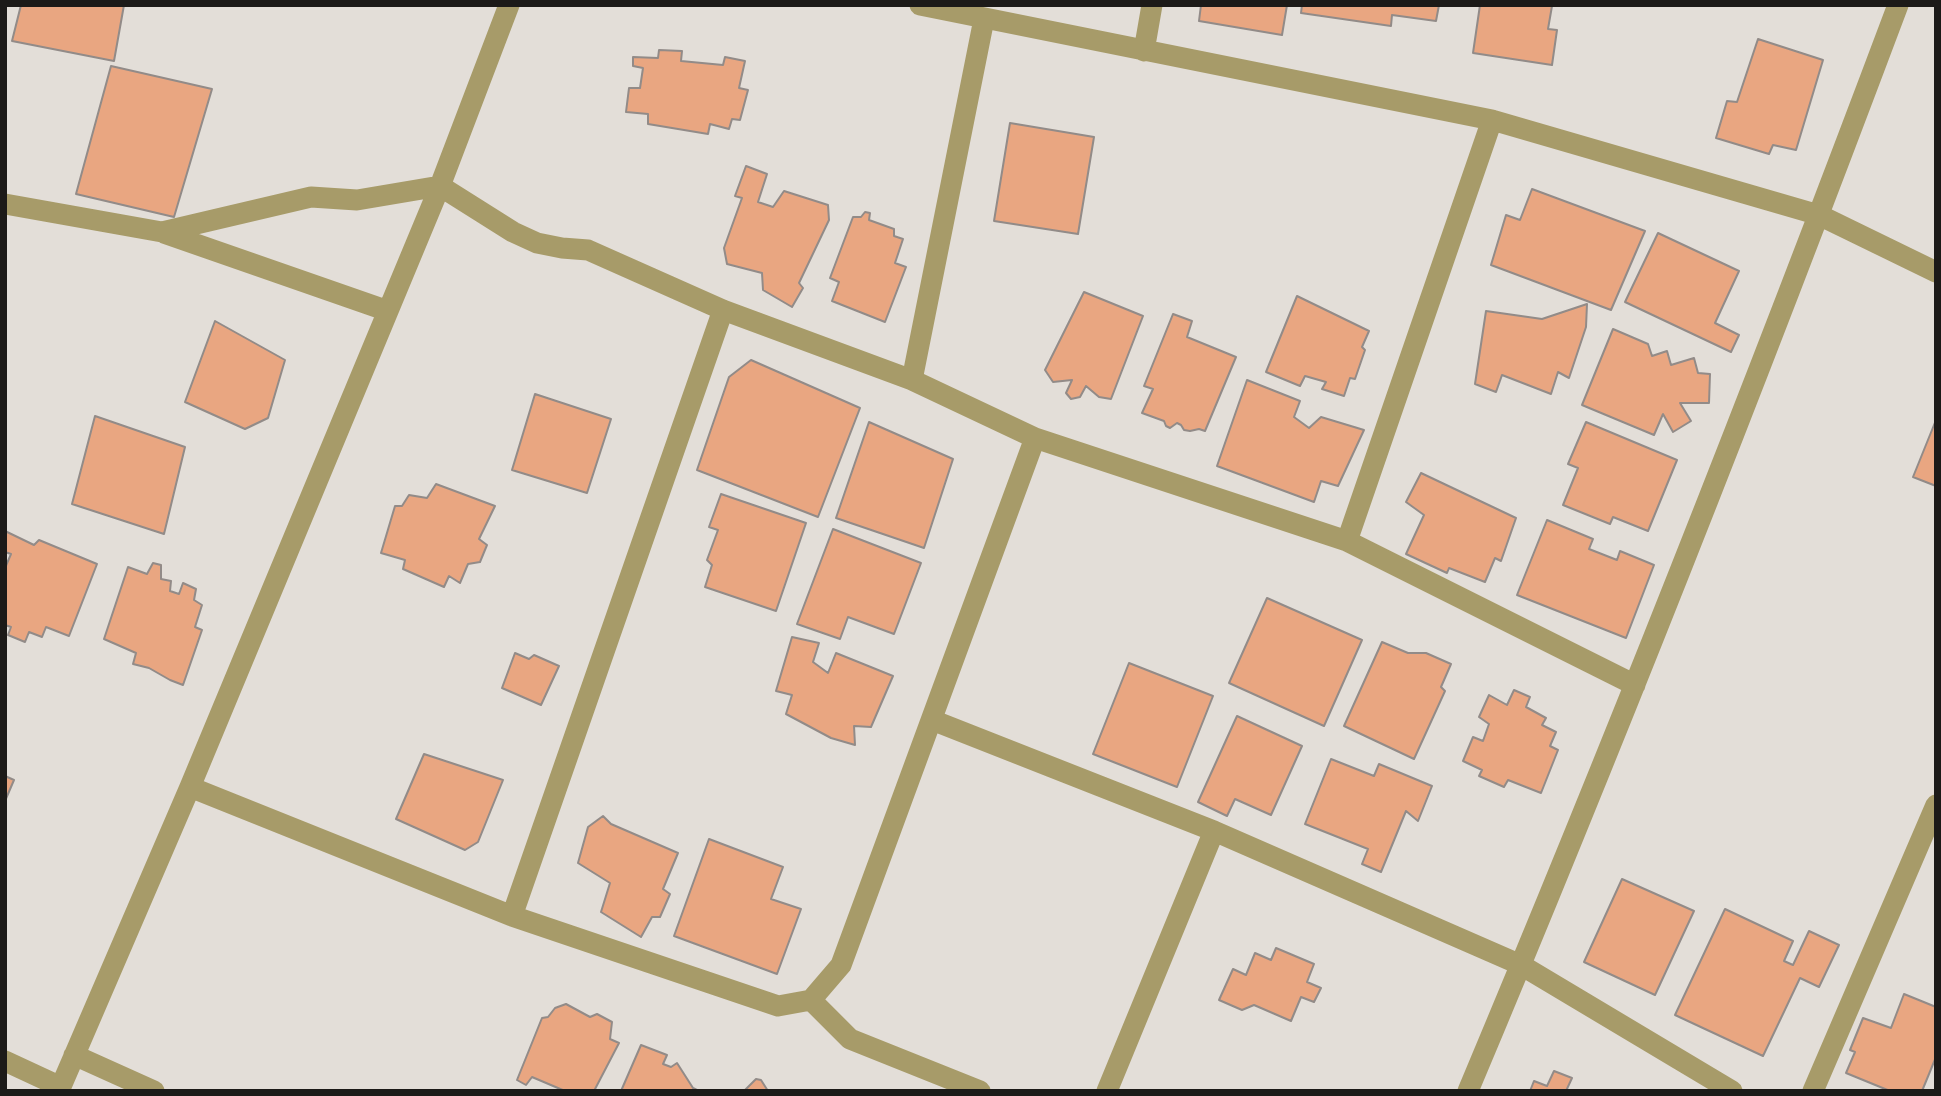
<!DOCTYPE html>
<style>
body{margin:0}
#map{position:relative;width:1941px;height:1096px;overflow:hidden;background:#e3ded8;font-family:"Alegreya Sans",sans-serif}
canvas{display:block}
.frame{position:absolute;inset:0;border:7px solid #1c1a18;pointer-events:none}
</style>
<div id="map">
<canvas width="1941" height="1096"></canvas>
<div class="frame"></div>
</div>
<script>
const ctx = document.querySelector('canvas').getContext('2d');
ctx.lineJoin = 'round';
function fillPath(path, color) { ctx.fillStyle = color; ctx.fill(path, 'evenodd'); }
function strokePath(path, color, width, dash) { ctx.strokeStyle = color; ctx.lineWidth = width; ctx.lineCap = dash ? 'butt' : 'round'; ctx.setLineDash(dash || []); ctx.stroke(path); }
const building = new Path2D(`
 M21,5H124L114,61L12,41Z
 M1201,5H1287L1282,35L1199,21Z
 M1302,5H1439L1436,21L1392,15L1391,26L1301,13Z
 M1480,5L1552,6L1548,29L1557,30L1552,65L1473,53Z
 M1758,39L1823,60L1796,150L1773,145L1769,154L1716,138L1727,101L1737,102Z
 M659,50L682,51L681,61L723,65L725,57L745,61L739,88L748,90L740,120L732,119L729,129L710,124L708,134L648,124V114L626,112L629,88H640L643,68L633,66V57L658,58Z
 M111,66L212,89L174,217L76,194Z
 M1010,123L1094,137L1078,234L994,221Z
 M746,166L767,174L758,202L773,207L784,191L828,205L829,220L799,283L803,288L792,307L763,290L762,273L727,264L724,248L742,198L735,196Z
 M1532,189L1645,231L1611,310L1491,265L1506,215L1520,220Z
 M865,212L870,213L869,220L894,229V236L903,239L895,263L906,267L885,322L832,301L839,282L830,278L853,217H861Z
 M1658,233L1739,271L1715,323L1739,335L1731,352L1625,302Z
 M1084,292L1143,316L1111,399L1099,397L1086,386L1080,397L1071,399L1066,393L1072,380L1053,382L1045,370Z
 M1297,296L1369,331L1362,347L1365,350L1355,379L1350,378L1344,396L1322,389L1326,382L1305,376L1300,386L1266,372Z
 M1587,304L1586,327L1569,378L1558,372L1551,394L1502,375L1496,392L1475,384L1486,311L1542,319Z
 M1173,314L1192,321L1187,337L1236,357L1205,431L1199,429L1190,431L1184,430L1181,425L1177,423L1170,428L1166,426L1164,421L1142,413L1153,389L1144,386Z
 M215,321L285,360L268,418L245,429L185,402Z
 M1613,329L1648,344L1652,356L1667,351L1671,365L1694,358L1698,373L1710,374L1709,403H1680L1691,421L1673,432L1663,414L1654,435L1582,405Z
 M751,360L860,408L818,517L697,470L729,377Z
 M1247,380L1300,401L1294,417L1309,428L1321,417L1364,430L1338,486L1321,481L1314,502L1217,466Z
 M535,394L611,419L587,493L512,470Z
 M95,416L185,447L164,534L72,504Z
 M1936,420V486L1913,477Z
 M869,422L953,459L924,548L836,518Z
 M1586,422L1677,460L1648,531L1613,517L1610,524L1563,505L1578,468L1568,464Z
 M1421,473L1516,518L1501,561L1495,558L1485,582L1449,568L1447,573L1406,554L1424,515L1406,502Z
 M436,484L495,506L479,539L487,545L480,562L468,564L460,583L449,576L444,587L403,569L405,560L381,553L395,506H402L409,495L427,498Z
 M721,494L806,523L776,611L705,587L712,565L707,560L718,530L709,527Z
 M1547,520L1593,539L1589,549L1617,560L1620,551L1654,565L1626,638L1517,595Z
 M833,529L921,563L894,634L848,617L840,639L797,624Z
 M5,531L34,545L39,540L97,564L69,636L46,627L42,637L29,632L25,642L8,635L11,627L5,625V568L11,554L5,552Z
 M153,563L161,565V579L171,581L170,591L179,594L183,583L196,589L194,600L202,605L195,627L202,630L183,685L170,680L149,668L133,664L136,653L104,639L128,567L147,574Z
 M1267,598L1362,640L1324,726L1229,683Z
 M792,637L819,643L813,662L828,673L836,653L893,676L871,727L854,726L855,745L831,738L786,714L792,695L776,691Z
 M1382,642L1408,653H1426L1451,664L1441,687L1445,691L1414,759L1344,726Z
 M515,653L529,659L534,655L559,666L541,705L502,688Z
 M1129,663L1213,696L1177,787L1093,754Z
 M1514,690L1530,697L1526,707L1546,718L1542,725L1556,732L1550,746L1558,750L1541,793L1508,780L1504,787L1479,776L1482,770L1463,761L1473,737L1483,741L1489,724L1479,717L1489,695L1507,705Z
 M1237,716L1302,746L1271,815L1235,799L1227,816L1198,802Z
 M424,754L503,780L478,842L465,850L396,819Z
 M1331,759L1374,776L1379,764L1432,786L1418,821L1406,811L1381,872L1362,864L1368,849L1305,824Z
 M5,776L14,780L5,801Z
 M603,816L611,824L678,853L663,889L670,894L660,917H652L641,937L601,912L610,883L578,863L588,827Z
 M709,839L783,867L771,899L801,909L777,974L674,936Z
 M1622,879L1694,911L1655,995L1584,962Z
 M1725,909L1793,941L1784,961L1793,965L1809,931L1839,945L1819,987L1800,978L1763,1056L1675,1015Z
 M1276,948L1314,964L1307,982L1321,988L1314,1002L1301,997L1291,1021L1254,1005L1242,1010L1219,1000L1233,969L1246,975L1255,953L1271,960Z
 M1904,994L1936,1007V1057L1922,1091H1890L1846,1073L1855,1052L1850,1050L1863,1018L1891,1028Z
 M566,1004L590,1017L597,1014L612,1022L610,1039L619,1043L594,1091H565L532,1077L526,1085L517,1080L542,1018L548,1017L555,1008Z
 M641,1045L667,1055L663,1064L671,1067L677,1063L693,1088L699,1091H621Z
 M1554,1071L1572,1078L1566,1091H1530L1534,1081L1547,1086Z
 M756,1079L761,1080L768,1091H744Z`);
fillPath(building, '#e9a681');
strokePath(building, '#928b88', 2);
strokePath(new Path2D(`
 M920,5L1492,120L1819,215L1936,272
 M1144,51L1152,5
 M1492,120L1347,541L1635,685
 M5,204L162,232L311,197L357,200L440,186L513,232L537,243L562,248L588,250L723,310L912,380L1035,438L1347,541
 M164,233L388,311
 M912,380L984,19
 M932,720L1214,831L1521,965L1732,1091
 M190,787L512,916L723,310
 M512,916L778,1006L811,1000L841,965L1035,438
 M811,1000L850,1039L980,1091
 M74,1055L154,1091
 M5,1061L61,1087
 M59,1091L190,787L440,186L509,5
 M1107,1091L1214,831
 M1468,1091C1619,732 1761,370 1898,5
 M1813,1091L1936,805`), '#a79b69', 21);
</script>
